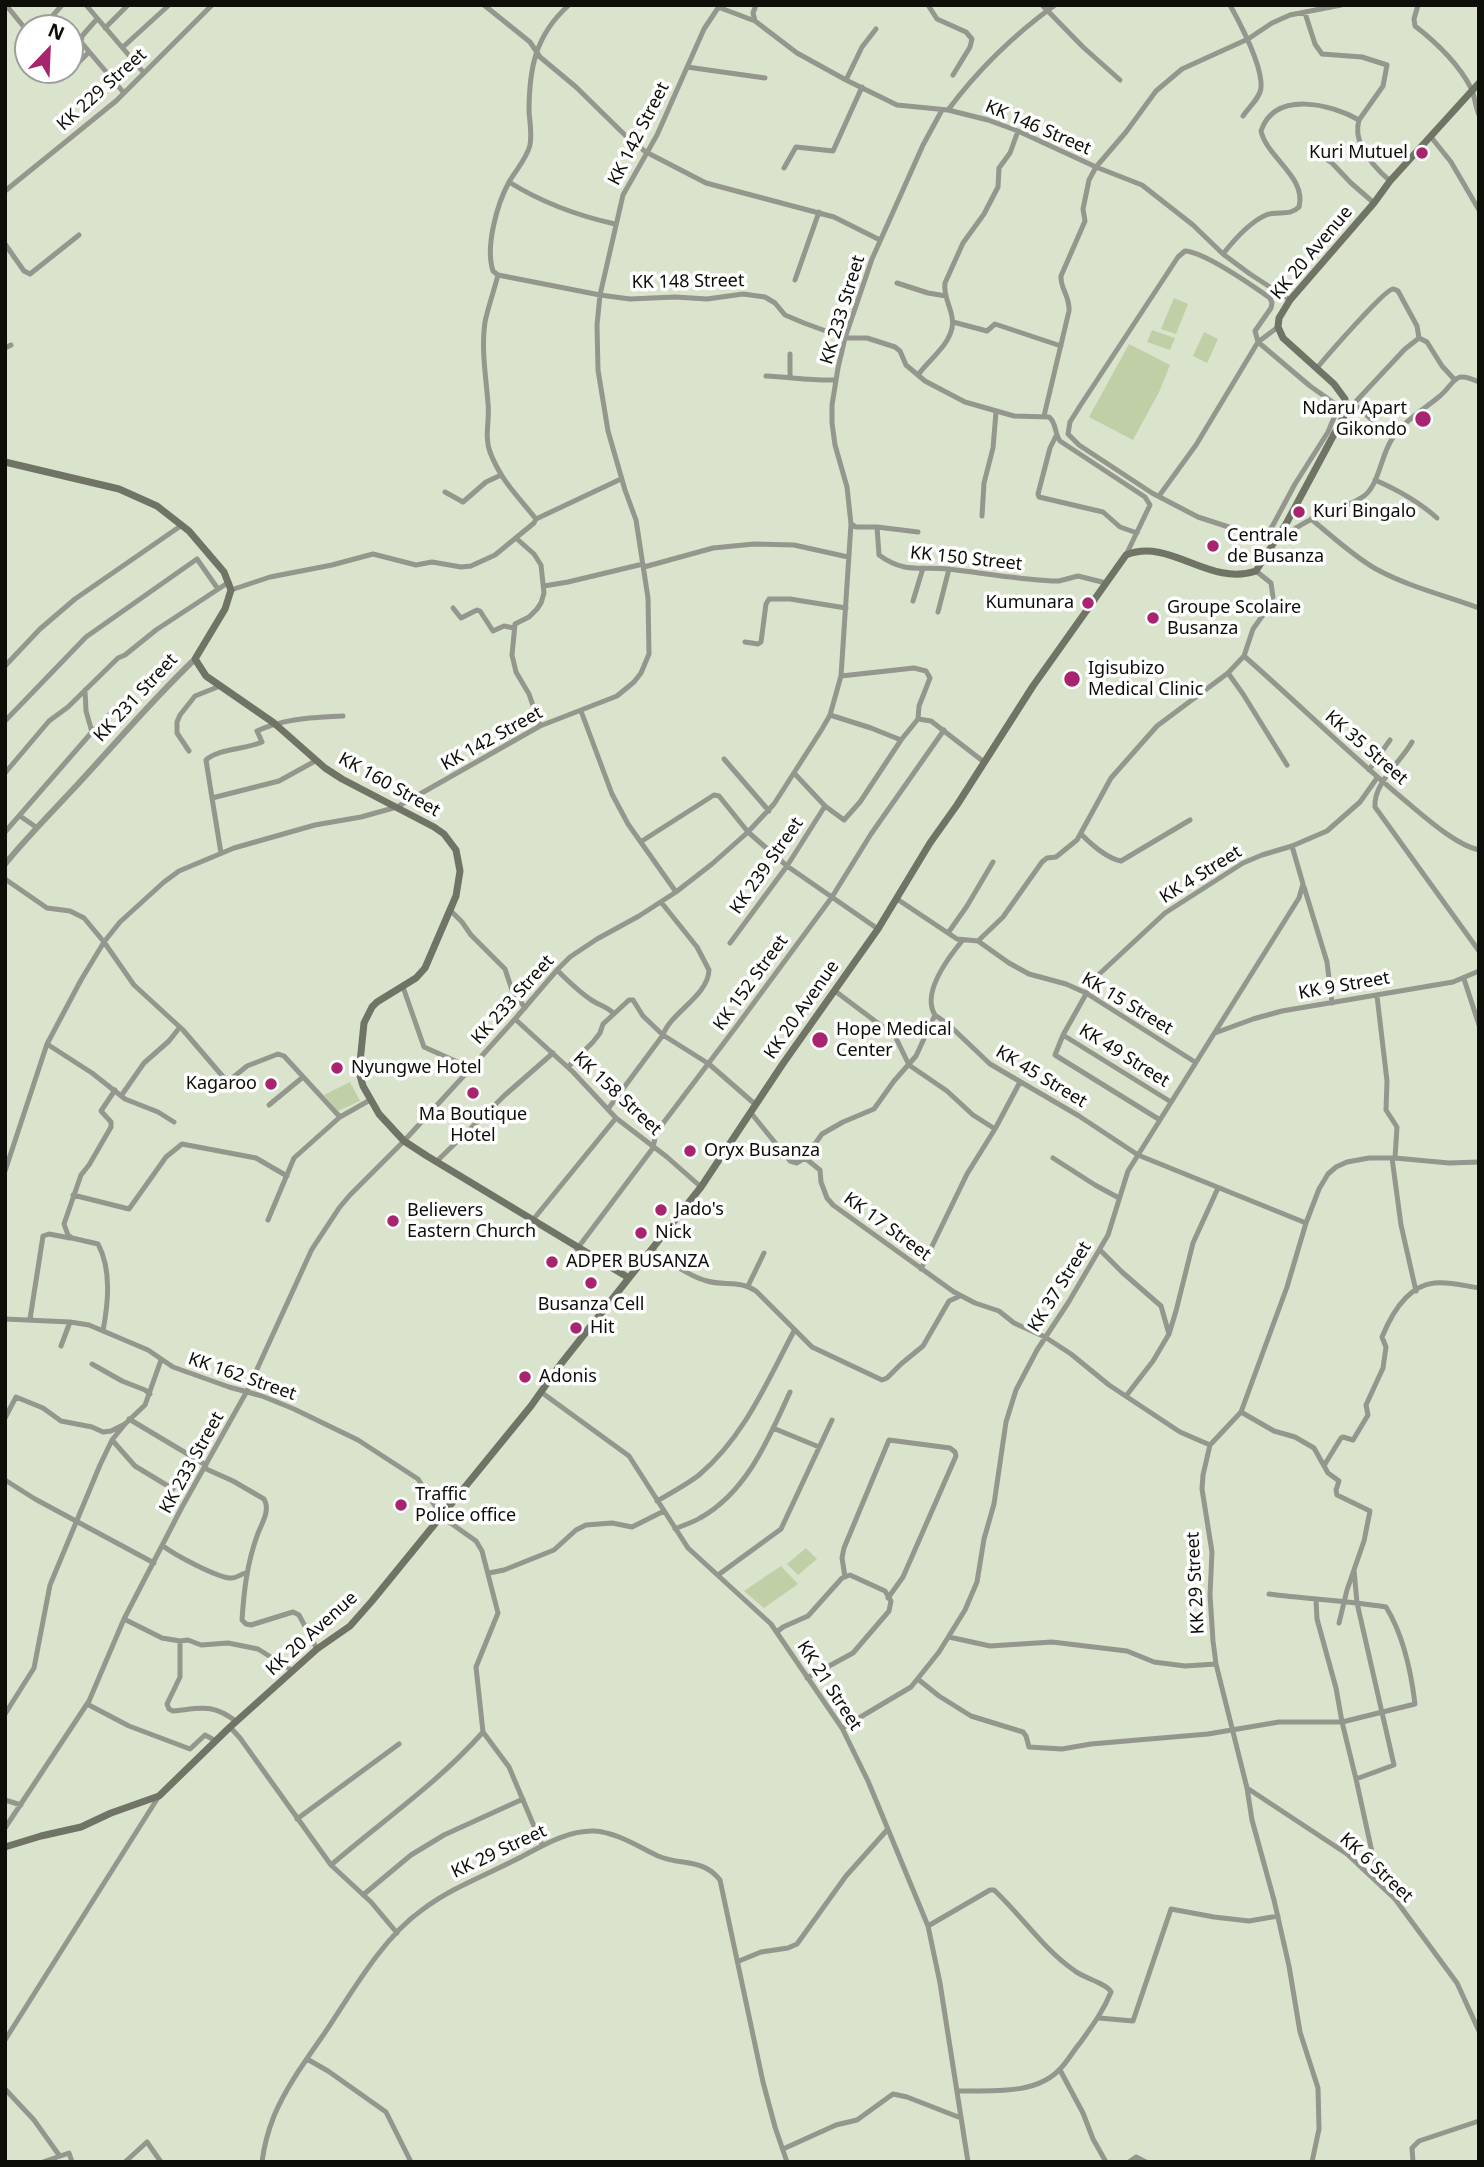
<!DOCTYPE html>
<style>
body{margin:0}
#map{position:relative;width:1484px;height:2167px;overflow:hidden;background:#dae3cb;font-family:"Noto Sans",sans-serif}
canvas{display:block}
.frame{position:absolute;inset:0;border:7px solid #0c0e07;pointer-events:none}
.north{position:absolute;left:14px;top:14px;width:70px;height:70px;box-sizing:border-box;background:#fff;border:2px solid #9e9f9c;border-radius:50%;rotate:23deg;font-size:19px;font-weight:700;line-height:28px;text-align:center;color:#0c0e07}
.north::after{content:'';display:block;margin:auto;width:24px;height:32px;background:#a8246f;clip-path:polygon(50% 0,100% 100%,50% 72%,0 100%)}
</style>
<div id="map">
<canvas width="1484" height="2167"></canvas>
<div class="frame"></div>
<div class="north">N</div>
</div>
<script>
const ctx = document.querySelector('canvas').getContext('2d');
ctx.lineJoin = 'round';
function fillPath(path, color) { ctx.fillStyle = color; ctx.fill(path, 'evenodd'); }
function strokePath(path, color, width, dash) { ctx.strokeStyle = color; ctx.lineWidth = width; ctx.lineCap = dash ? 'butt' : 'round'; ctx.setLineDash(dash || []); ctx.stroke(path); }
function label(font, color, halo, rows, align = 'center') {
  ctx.font = font + ' "Noto Sans",sans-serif'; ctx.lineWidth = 7; ctx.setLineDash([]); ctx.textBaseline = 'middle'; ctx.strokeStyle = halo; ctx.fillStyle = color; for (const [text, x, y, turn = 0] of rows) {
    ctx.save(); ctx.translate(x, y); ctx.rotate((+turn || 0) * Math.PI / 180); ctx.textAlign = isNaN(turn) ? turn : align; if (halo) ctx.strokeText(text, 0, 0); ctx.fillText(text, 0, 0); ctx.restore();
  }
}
fillPath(new Path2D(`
 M1174,298L1188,304L1176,334L1161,329Z
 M1152,330L1175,338L1170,350L1147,342Z
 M1204,332L1218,339L1207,363L1193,356Z
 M1129,344L1170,365L1159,392L1133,440L1089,417Z
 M350,1082L360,1101L338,1111L324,1095Z
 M806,1548L817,1559L798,1575L787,1564Z
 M781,1566L798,1584L764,1608L744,1591Z`), '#c1cfa7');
strokePath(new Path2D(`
 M6,5L28,32
 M86,5L144,73
 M484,5L530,42L540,57L576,87L629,139L646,152L706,183L834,217L880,240
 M569,5C535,35 529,69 529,112C530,123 532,134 530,145C527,158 516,170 509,182C497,204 485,247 493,271L498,275L600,295L630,299L675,297L707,299L743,294L765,297L775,303L785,315L804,323L845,338H867L895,347L900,351L906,365L925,381L965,402L1014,416L1049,417C1057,423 1054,433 1060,441L1145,497L1150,505L1126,555
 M928,5L937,19L966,32L972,39L970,47L953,75
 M1042,5L1083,47L1120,80
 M1230,5C1241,25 1263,66 1261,88C1260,98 1248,108 1243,116
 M1418,5L1414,19L1415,26C1437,43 1458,63 1471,88C1475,96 1475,106 1479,115
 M718,7L755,21L797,53L846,80L897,105L948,110L988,120L1018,131L1096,167L1142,185L1193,225L1223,254L1250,274L1290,300
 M1305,13L1315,44L1322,54L1362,57L1387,65L1383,86L1359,120
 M97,19L82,36L81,42L124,93
 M755,21L753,13L756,5
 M42,28L62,5
 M105,28L128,5
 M123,47L169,5
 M687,67L765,78
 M64,77L89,52
 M846,80L862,47L876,29
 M948,110C977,71 1015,34 1055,5
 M1431,137L1451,162L1479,210
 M1313,151L1332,163L1351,183L1374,203
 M784,168L796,147L833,151L862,87
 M509,182C541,202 579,216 615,224
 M5,191L116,101L212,5
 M5,244L24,271L30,274L79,235
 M1185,251C1205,252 1253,286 1270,298L1272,303L1271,308L1255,331L1258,342L1310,386L1334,403L1336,407V413L1328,432L1295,484L1273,525L1265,537L1261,539L1253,541L1238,530L1198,517L1152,493L1079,445L1068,434L1070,422L1080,406L1178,257Z
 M1223,254C1234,240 1250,222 1266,215C1278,210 1289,217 1299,207C1307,177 1267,158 1261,131C1275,90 1331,104 1359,120C1352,143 1374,167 1390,181
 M498,275C494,291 488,307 485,322C481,349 486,377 488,403C490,420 484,436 490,452C501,481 518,496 536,519
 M795,280L819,212
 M897,283L928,293L946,296
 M953,322L987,331L995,324L1061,346
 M5,348L11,345
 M790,354V377
 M1317,368C1326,357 1385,289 1393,289C1395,289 1396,290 1398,291L1417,326L1419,338L1427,342L1442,366L1454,379
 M918,375C930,358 957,340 952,317C950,305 943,295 945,283L963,243L984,214L998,187L999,168L1010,153L1018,131
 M766,376C790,377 812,381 836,380
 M1354,404L1392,438
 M1346,412L1405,349L1419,338
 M1044,416L1069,311C1070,295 1060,289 1061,276L1085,221L1083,209L1089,180L1096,167L1126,132L1156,91L1182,69L1248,39L1272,23L1290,15L1341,5
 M1056,436L1050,448L1038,494L1039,497L1103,512L1120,527L1137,533
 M1375,480C1398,490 1418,501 1437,518
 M445,492L463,502L486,482L501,475
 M1159,496L1196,445L1258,342L1278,327
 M982,516L984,483L993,448L996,412
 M1311,519C1332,536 1353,556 1376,569C1409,587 1444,595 1479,608
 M851,524L856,527H877L879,555C905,574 920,566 948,569C982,573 1017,579 1052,581H1059L1078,576L1106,583
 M877,527L918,532
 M516,538L534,554L541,565L544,593L541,603L537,609L529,617L515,624L512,655L516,672L529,694L540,726
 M1278,540C1288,533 1298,526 1310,520C1327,512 1348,507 1364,496C1379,485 1381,455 1392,439C1405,420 1423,410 1440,396C1457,381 1453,370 1479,382
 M644,567L713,548L754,544L794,545L848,557
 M544,586L568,582L643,564
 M231,590L270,577L332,565L373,554L416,565L432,562L461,567L471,566L495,555L534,523L536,519L621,479
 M913,601L923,568
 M453,608L461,618L477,610L480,611L493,631L504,626L514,628
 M938,612L949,569
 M745,642L758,644L761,642L766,604L769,599H790L846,608
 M1244,656C1299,704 1351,756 1408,803C1426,818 1456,845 1479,850
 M5,666L40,629L75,599L182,525
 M1228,673L1243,694L1287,765
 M581,711L612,794L628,824L676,892
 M830,715L871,728L901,740
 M918,719L931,721L984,762
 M5,721L86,637L197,559L218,589
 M92,732L123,701
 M1412,742C1401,762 1373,783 1375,807L1479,951
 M189,751L177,733V722L180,715L195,696L220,686
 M724,759L769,811
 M1369,770L1390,740
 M5,773L49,721L68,707L118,658L125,655L156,630L229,582
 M212,798L206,760C220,748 244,750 262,742L257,731C286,718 311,718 343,716
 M825,806L844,820L860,802L901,740L918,719L919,706L930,678L926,671L914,668L841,676
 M20,816L36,827
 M5,832L92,732L86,711L85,690
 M1081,834C1092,845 1106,858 1121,861L1190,820
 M642,841L714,795L719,796L748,832L787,866L878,929
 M221,853L212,798L279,781L317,760
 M5,879L47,908L70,911L84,918L104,942L134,985L183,1030L225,1079H231L247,1066L278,1054L284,1056L340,1117L370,1100
 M1304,887L1327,962L1332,1003
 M897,899L957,939L978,941L1009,963L1029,974L1066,984L1086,993L1195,1062
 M450,910L462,922L471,935L505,969L512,990L525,1008
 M948,933L967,906L993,862
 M978,941L1003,917L1042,862L1047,858L1056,857L1077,840L1111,778L1157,726L1228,673L1244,656L1253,629L1268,608L1273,597L1271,583L1256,571
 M730,943L787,866L825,806L794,773
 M557,970C568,981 580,993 593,1001C601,1006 608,1007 614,1014
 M1464,979L1479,1025
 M403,987L424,1047L471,1068
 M835,991L895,1036L909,1065L947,1091L973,1115L995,1129
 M1377,996L1387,1081L1386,1110L1397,1127L1395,1158
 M935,1015L949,1025L990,1064L1079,1116L1138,1155L1306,1223
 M515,1019L573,1072L616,1118L667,1157L701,1187
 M1215,1033L1253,1019L1282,1011L1453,982L1479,971
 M1063,1035L1171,1102
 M47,1044L92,1073L125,1099L158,1112L174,1122
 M568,1067L593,1042L600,1033L603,1024L629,1000H633L643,1016L663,1035C671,1012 708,996 709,970L697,947L661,902
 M121,1096L144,1063L169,1041L180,1027
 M269,1105L303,1077
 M608,1109L663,1035L709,1064L756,1105
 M751,1113L790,1161L797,1163L805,1158L820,1170L821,1182L827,1198L833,1205L954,1292L975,1303L999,1311L1014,1323L1045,1337L1071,1354L1109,1385L1180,1432L1210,1445
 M1160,1120L1055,1055L1063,1035L1095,978L1165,913L1243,863L1262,855L1292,846L1327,831L1360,802L1377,778
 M805,1158L822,1134L843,1122L874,1109L894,1081L916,1056L935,1015C921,993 948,958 962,941
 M1053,1158L1095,1185L1119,1198
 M1392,1158L1401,1225L1416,1291
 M436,1162L505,1095L553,1053
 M5,1171L47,1044L81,980L104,942L120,922L164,882L179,871L234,848L315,825L361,817L397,807L540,726L617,696L634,682L641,673L649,654L648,598L636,520L625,490L608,431L598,370L597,325L600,295L623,195L657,135L704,29L720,5
 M73,1195L129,1209L166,1157L182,1144L256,1158L287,1176
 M268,1220L294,1158L340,1117
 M532,1221L616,1118
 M577,1249L653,1148L656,1133L661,1126L739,1023L832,897L871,834L944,730
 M652,1250C669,1260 687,1276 707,1281C724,1286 740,1280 756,1291L812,1347L882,1380L887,1378L901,1364L923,1346L949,1301L960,1296
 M1100,1250L1122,1272L1161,1306L1169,1334
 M921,1269L967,1174L995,1129L1020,1082
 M748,1286L764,1253
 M5,1319L70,1322L89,1325L148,1350L173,1367L229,1387L262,1396L294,1409L358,1440L418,1479L442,1517L476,1541L482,1551L498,1613L476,1667L483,1732L509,1767L542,1845
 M30,1319L43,1236L49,1234L70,1238
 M103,1331C108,1304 112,1270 98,1244L72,1238L68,1235L64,1224L81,1175L89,1165L111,1127V1122L101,1111L115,1090
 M61,1346L70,1322
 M92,1364L122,1381L145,1390L150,1394
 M541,1392L629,1456L688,1548L771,1624L842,1728L868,1781L928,1926L940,1983L968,2162
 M1126,1396L1153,1361L1169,1334L1176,1311L1193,1243L1218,1188
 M1241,1412L1274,1431L1295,1437L1314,1448L1328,1473L1339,1481L1336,1490L1337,1495L1370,1511L1364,1541L1347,1590L1339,1623
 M5,1418L16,1397L43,1408L61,1421L92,1427L103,1432L111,1431L125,1424L145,1405L161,1360
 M129,1419L206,1465
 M773,1428L819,1447
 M112,1440L135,1466L173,1489
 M1325,1464L1341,1438L1343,1437L1353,1440L1368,1415L1366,1405L1383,1368L1386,1347L1382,1337C1391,1315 1407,1286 1434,1283C1448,1281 1465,1286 1479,1288
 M204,1468L233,1481L264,1499C271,1511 261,1524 257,1536C247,1564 244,1590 242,1620L246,1624L251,1625L293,1612L299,1615L317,1649
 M5,1480L35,1499L154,1563
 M657,1501C671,1493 686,1485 699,1475C744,1437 767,1382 794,1331
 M675,1529C683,1525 692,1523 700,1518C747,1492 769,1438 790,1392
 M163,1546C175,1555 216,1577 230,1578C236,1579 240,1574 246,1573
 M1354,1570L1357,1603L1394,1765L1356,1779L1379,1884
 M489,1573L504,1570L554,1550L576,1530L586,1525L612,1523L632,1527L664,1511
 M718,1575L781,1529L832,1420
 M845,1577L842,1558L844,1548L889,1440L950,1448L955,1452L956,1456L903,1577L888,1598
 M1316,1600L1317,1619L1336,1688L1342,1722L1356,1779
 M124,1619L162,1638L180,1641V1677L167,1704L169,1709L173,1711C202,1708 212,1703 237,1722
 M777,1632L783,1627L808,1616L842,1578L850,1575L885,1591L891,1601L889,1611L853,1653L807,1678
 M949,1637L990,1646L1052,1642L1127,1651L1154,1662L1185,1666L1216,1664
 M180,1641L188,1640L201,1645L228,1643L258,1649L293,1671
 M919,1680L939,1696L971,1716L1023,1732L1026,1736L1029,1747L1062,1749L1091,1744L1208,1734L1279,1722H1342L1415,1704C1411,1671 1404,1636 1386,1607C1347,1601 1308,1599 1269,1594
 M87,1704L129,1726L190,1749L205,1735L216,1741
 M5,1714L34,1668L50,1585L100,1465L112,1440L125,1424
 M230,1727L240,1738L331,1865L371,1902L397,1933
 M842,1728L911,1687L939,1652L965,1610L977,1582L984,1539L994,1504L1006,1422L1016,1390L1037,1350L1068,1303L1108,1235L1128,1171L1299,898L1303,884L1292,846
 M1247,1788L1347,1854L1395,1899L1457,1983L1479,2031
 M5,1800L21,1805
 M297,1819L399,1744
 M5,1828L89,1701L124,1619L182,1507L247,1391L312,1249L339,1208L350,1195L404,1141L471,1068L515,1019L557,970L570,957L597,939L639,916L676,892L712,864L748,832L774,804L822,729L830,715L841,676L851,524L847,487L835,445L832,423V405L838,368L845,338L872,259L923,145L942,110
 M331,1865C382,1821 438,1783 483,1732
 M363,1895L411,1855L444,1835L523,1799
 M928,1926L990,1890H994C1022,1916 1043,1949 1075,1971C1084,1978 1108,1984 1111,1992C1103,2012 1092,2026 1080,2043C1073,2051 1068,2061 1060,2069C1035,2096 990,2090 957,2091
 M739,1961L761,1952L788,1948L797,1944L846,1876L887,1830
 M1099,2018L1133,2021L1171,1909L1214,1917L1249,1921L1278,1916
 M5,2040L159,1796
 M307,2059L328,2071L386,2112L411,2162
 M1060,2070L1083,2113L1093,2139L1106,2162
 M5,2089L34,2120L59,2155
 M783,2149L836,2125L857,2120L893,2094L907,2097L961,2118
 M43,2162L69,2153L72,2162
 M125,2162L147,2142L161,2162
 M262,2162C264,2146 268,2131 274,2116C286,2087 306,2060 324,2034C351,1994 382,1938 422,1910C451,1888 484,1876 515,1860C539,1848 566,1830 594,1831C616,1832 639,1847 658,1856C682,1866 703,1858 720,1880L763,2082L775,2127L787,2162
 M1129,2162L1136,2157L1146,2162
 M1312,2162L1319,2129L1318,2088L1300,2032L1289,1966L1274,1900L1252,1820L1247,1788L1216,1664L1213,1641L1210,1595L1212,1552L1202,1489L1203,1475L1210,1445L1241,1412L1287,1287L1306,1223L1319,1189L1328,1174L1336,1167L1347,1162L1369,1158H1395L1449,1163L1479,1162
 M1413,2162L1412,2148L1419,2141L1479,2121`), '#93978d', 5);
strokePath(new Path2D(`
 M5,864C28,836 53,811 77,785C116,743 153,699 195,659`), '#93978d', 6);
strokePath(new Path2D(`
 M5,462L119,489L157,506L189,531L224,572L231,590L225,609L195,659L206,676L274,723L325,768L342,779L434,827L444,834L456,850L460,871L456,896L425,968L416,978L377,1002L372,1007L364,1023L359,1072L363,1086L379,1114L404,1141L427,1156L629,1278
 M5,1847L41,1836L81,1827L111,1813L159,1796L230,1727L317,1649L350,1626L372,1601L531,1406L560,1365L701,1187L782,1065L878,929L930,843L957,805L1033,686L1126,555C1170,537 1209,587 1256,571L1287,522L1346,412L1345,399L1334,384L1283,338L1278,327L1279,318L1290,300L1374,203L1390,181L1479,83`), '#6f7466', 7);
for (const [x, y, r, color] of [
 [1422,153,7,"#a8246f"],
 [1423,419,9,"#a8246f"],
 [1299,512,7,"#a8246f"],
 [1213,546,7,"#a8246f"],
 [1088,603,7,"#a8246f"],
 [1153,618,7,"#a8246f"],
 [1072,679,9,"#a8246f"],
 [820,1040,9,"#a8246f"],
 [337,1068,7,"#a8246f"],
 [271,1084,7,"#a8246f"],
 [473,1093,7,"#a8246f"],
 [690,1151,7,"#a8246f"],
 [661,1210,7,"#a8246f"],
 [393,1221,7,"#a8246f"],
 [641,1233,7,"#a8246f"],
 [552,1262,7,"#a8246f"],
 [591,1283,7,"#a8246f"],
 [576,1328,7,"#a8246f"],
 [525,1377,7,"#a8246f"],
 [401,1505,7,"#a8246f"]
]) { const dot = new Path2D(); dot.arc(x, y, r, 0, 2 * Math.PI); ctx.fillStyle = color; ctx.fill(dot); strokePath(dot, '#fff', 2.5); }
label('18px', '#0c0e07', '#fff', [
 ["KK 229 Street",102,90,-42],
 ["KK 146 Street",1038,128,23],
 ["KK 142 Street",639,134,-63],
 ["KK 20 Avenue",1312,253,-50],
 ["KK 148 Street",688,282,-1],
 ["KK 233 Street",843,310,-73],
 ["KK 150 Street",966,559,6],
 ["KK 231 Street",136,698,-47],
 ["KK 142 Street",492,739,-29],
 ["KK 35 Street",1366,748,41],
 ["KK 160 Street",389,785,29],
 ["KK 239 Street",767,866,-55],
 ["KK 4 Street",1201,875,-32],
 ["KK 152 Street",751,983,-54],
 ["KK 9 Street",1344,986,-10],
 ["KK 233 Street",513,1000,-48],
 ["KK 15 Street",1127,1004,31],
 ["KK 20 Avenue",802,1010,-55],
 ["KK 49 Street",1124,1056,32],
 ["KK 45 Street",1041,1077,31],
 ["KK 158 Street",617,1094,43],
 ["KK 17 Street",887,1227,36],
 ["KK 37 Street",1060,1287,-58],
 ["KK 162 Street",242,1377,19],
 ["KK 233 Street",192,1463,-61],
 ["KK 29 Street",1196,1583,-93],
 ["KK 20 Avenue",312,1634,-42],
 ["KK 21 Street",829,1686,57],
 ["KK 29 Street",499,1852,-25],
 ["KK 6 Street",1376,1868,43]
]);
label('18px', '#0c0e07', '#fff', [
 ["Kuri Mutuel",1408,153,"right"],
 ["Ndaru Apart",1407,409,"right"],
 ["Gikondo",1407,430,"right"],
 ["Kuri Bingalo",1313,512],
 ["Centrale",1227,536],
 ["de Busanza",1227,557],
 ["Kumunara",1074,603,"right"],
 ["Groupe Scolaire",1167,608],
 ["Busanza",1167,629],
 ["Igisubizo",1088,669],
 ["Medical Clinic",1088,690],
 ["Hope Medical",836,1030],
 ["Center",836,1051],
 ["Nyungwe Hotel",351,1068],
 ["Kagaroo",257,1084,"right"],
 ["Ma Boutique",473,1115,"center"],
 ["Hotel",473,1136,"center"],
 ["Oryx Busanza",704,1151],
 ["Jado's",675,1210],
 ["Believers",407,1211],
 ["Eastern Church",407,1232],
 ["Nick",655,1233],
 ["ADPER BUSANZA",566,1262],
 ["Busanza Cell",591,1305,"center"],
 ["Hit",590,1328],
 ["Adonis",539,1377],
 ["Traffic",415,1495],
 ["Police office",415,1516]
], 'left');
</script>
